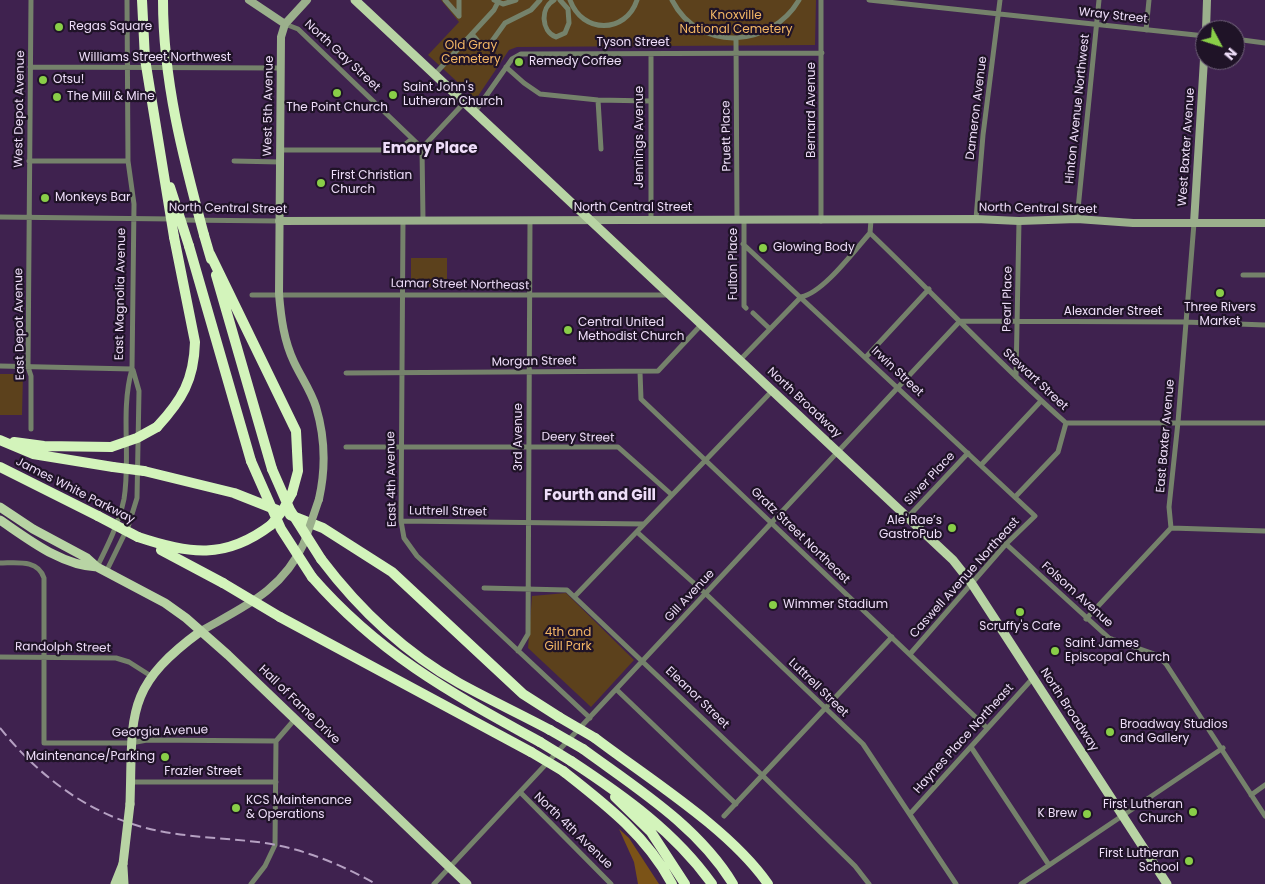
<!DOCTYPE html>
<meta charset="utf-8">
<style>
body{margin:0}
#map{position:relative;width:1265px;height:884px;overflow:hidden;background:#3f224f;font-family:Poppins,sans-serif}
canvas{display:block}
.north{position:absolute;left:1195px;top:20px;width:50px;height:50px;box-sizing:border-box;background:#1f1327;border:1px solid #72647b;border-radius:50%;rotate:130deg;font-size:14px;font-weight:700;line-height:20px;text-align:center;color:#eeddf9}
.north::after{content:'';display:block;margin:auto;width:18px;height:22px;background:#89ce48;clip-path:polygon(50% 0,100% 100%,50% 72%,0 100%)}
</style>
<div id="map">
<canvas width="1265" height="884"></canvas>
<div class="north">N</div>
</div>
<script>
const ctx = document.querySelector('canvas').getContext('2d');
ctx.lineJoin = 'round';
function fillPath(path, color) { ctx.fillStyle = color; ctx.fill(path, 'evenodd'); }
function strokePath(path, color, width, dash) { ctx.strokeStyle = color; ctx.lineWidth = width; ctx.lineCap = dash ? 'butt' : 'round'; ctx.setLineDash(dash || []); ctx.stroke(path); }
function label(font, color, halo, rows, align = 'center') {
  ctx.font = font + ' Poppins,sans-serif'; ctx.lineWidth = 4.5; ctx.setLineDash([]); ctx.textBaseline = 'middle'; ctx.strokeStyle = halo; ctx.fillStyle = color; for (const [text, x, y, turn = 0] of rows) {
    ctx.save(); ctx.translate(x, y); ctx.rotate((+turn || 0) * Math.PI / 180); ctx.textAlign = isNaN(turn) ? turn : align; if (halo) ctx.strokeText(text, 0, 0); ctx.fillText(text, 0, 0); ctx.restore();
  }
}
fillPath(new Path2D(`
 M441,0H816L815,45L517,47L509,50L476,99L428,55L459,22Z
 M411,258H447V287H411Z
 M0,374H23L22,415H0Z
 M566,593L634,660L591,707L528,648L532,596Z`), '#5c411c');
fillPath(new Path2D(`
 M619,829L629,838L659,884H638L634,862Z`), '#7b5317');
strokePath(new Path2D(`
 M31,0L28,367L31,376V429
 M445,0L459,16
 M459,0V16
 M494,0L503,4L516,0
 M554,0C540,8 541,31 556,37L565,33L569,23L568,9L560,0
 M570,0C582,34 626,34 637,0
 M672,0C699,53 771,48 799,0
 M869,0L1205,36
 M285,24L298,29L422,148
 M1146,30L1149,0
 M472,34L483,47L487,48L505,23L531,10L540,0
 M736,39L737,219
 M1235,39L1265,43
 M651,54V220
 M30,67L280,68
 M506,67L524,83L540,94L598,100L650,101
 M434,75L494,10L498,2
 M598,100L601,149
 M474,113L512,59L521,54L822,53
 M279,150H398L412,139
 M29,161H128
 M234,161L280,162
 M0,217L172,219
 M744,219V306L746,308
 M976,219L983,135L1000,0
 M1077,219L1099,0
 M180,220L279,221
 M403,220L401,521L404,538L417,556L590,718
 M423,220L422,148L464,103
 M821,221V0
 M870,233C936,296 998,363 1066,423H1265
 M743,244L1035,516L1006,544L910,654
 M1243,275H1265
 M252,295H668
 M753,313L770,329
 M866,357L929,289
 M740,360L801,297C823,293 854,251 870,233L871,220
 M0,366L132,369
 M640,372L641,399L987,728
 M346,373L658,371L701,325
 M1016,377L1019,221
 M346,447H618L672,495
 M981,465L1041,401
 M1016,496L1058,452L1066,423
 M907,518L968,453
 M401,521L644,524
 M1171,528L1265,531
 M637,532L706,594L863,744L956,884
 M1006,544L1109,638L1157,655L1166,664L1265,816
 M0,563C16,563 38,559 44,578V743H131L147,740L276,741
 M97,567C108,545 119,523 124,499C131,457 120,411 132,369L134,204L128,161L127,0
 M106,572L128,527L137,498L139,391L133,370
 M484,588L567,590L762,775L855,866L869,884
 M575,596L772,391
 M1086,619L1171,528L1169,507L1178,422L1194,223
 M518,651L528,634L530,220
 M0,657L116,658L129,662L151,676
 M617,690L736,804
 M971,747L1049,865
 M131,782H276
 M520,792L611,884
 M1251,795L1265,785
 M910,814L1033,678
 M724,816L892,637
 M251,884L265,866L275,845L276,741L295,719
 M434,884L960,321L1185,322L1265,325
 M1021,884L1223,748`), '#75826b', 5);
strokePath(new Path2D(`
 M249,0L285,24
 M307,0L285,24L281,37L279,294C281,318 284,341 294,362C301,377 311,391 316,407C325,437 326,468 319,499
 M1206,30L1207,0
 M279,221L976,219L1019,221L1077,219L1133,223H1265
 M1194,223L1205,43
 M201,631C245,606 282,591 304,543`), '#9bb08c', 8);
strokePath(new Path2D(`
 M355,0L953,560L972,584L1167,884
 M0,507L33,529L87,558L97,567L165,603L186,618L228,655L467,884
 M0,520C28,539 62,566 97,567
 M130,804C133,715 123,688 201,631
 M123,867L124,884
 M115,884L123,864`), '#b8d4a4', 9);
strokePath(new Path2D(`
 M204,235L211,259
 M189,246L251,461
 M210,254L296,431L298,471L292,493
 M216,275L272,469
 M157,427C182,400 194,380 195,342L174,237
 M0,440L33,454L113,467
 M14,442L44,446L111,447
 M0,467L98,516
 M144,471L234,493L277,510
 M290,515L323,528L392,572L523,694L559,717
 M138,537C189,554 225,560 271,525
 M161,550L223,583
 M321,559C358,608 404,652 459,683C488,699 520,714 550,730
 M312,577C380,655 451,693 540,742
 M280,617L531,752
 M595,738C649,779 730,829 768,884
 M583,749C636,788 698,826 733,884
 M571,761C624,796 675,832 712,884
 M563,771C605,804 647,836 672,884
 M615,797L651,832L685,884`), '#d3f4bb', 10);
strokePath(new Path2D(`
 M0,728C41,779 94,818 159,831C194,838 230,838 265,843C304,849 342,865 376,884`), '#b5a0c2', 2, [10, 5]);
strokePath(new Path2D(`
 M304,543L319,499`), '#9bb08c', 8);
strokePath(new Path2D(`
 M123,864L130,804`), '#b8d4a4', 9);
strokePath(new Path2D(`
 M142,0L145,59L174,237
 M163,0C163,81 183,157 204,235
 M170,187L189,246
 M111,447L137,438L157,427
 M251,461L281,529L312,577
 M113,467L144,471
 M272,469L290,510L321,559
 M98,516L138,537
 M271,525L283,510L292,493
 M223,583L280,617
 M559,717L595,738
 M550,730L583,749
 M540,742L571,761
 M531,752L563,771`), '#d3f4bb', 10);
for (const [x, y, r, color] of [
 [59,27,5,"#89ce48"],
 [519,62,5,"#89ce48"],
 [43,80,5,"#89ce48"],
 [337,93,5,"#89ce48"],
 [393,95,5,"#89ce48"],
 [57,97,5,"#89ce48"],
 [321,183,5,"#89ce48"],
 [45,198,5,"#89ce48"],
 [763,248,5,"#89ce48"],
 [1220,293,5,"#89ce48"],
 [568,330,5,"#89ce48"],
 [952,528,5,"#89ce48"],
 [773,605,5,"#89ce48"],
 [1020,612,5,"#89ce48"],
 [1055,651,5,"#89ce48"],
 [1110,732,5,"#89ce48"],
 [165,757,5,"#89ce48"],
 [236,808,5,"#89ce48"],
 [1193,812,5,"#89ce48"],
 [1087,814,5,"#89ce48"],
 [1189,861,5,"#89ce48"]
]) { const dot = new Path2D(); dot.arc(x, y, r, 0, 2 * Math.PI); ctx.fillStyle = color; ctx.fill(dot); strokePath(dot, '#1f1327', 2); }
label('12px', '#f3b665', '#1f1327', [
 ["Knoxville",736,16],
 ["National Cemetery",736,30],
 ["Old Gray",471,46],
 ["Cemetery",471,60],
 ["4th and",568,633],
 ["Gill Park",568,647]
]);
label('12px', '#eeddf9', '#1f1327', [
 ["Wray Street",1113,16,6],
 ["Tyson Street",633,43],
 ["North Gay Street",342,56,43],
 ["Williams Street Northwest",155,58],
 ["West 5th Avenue",269,106,-89],
 ["Dameron Avenue",977,108,-83],
 ["West Depot Avenue",20,109,-89],
 ["Hinton Avenue Northwest",1078,109,-84],
 ["Bernard Avenue",812,110,-90],
 ["Pruett Place",727,136,-91],
 ["Jennings Avenue",640,137,-90],
 ["West Baxter Avenue",1187,147,-86],
 ["North Central Street",633,208],
 ["North Central Street",228,209,1],
 ["North Central Street",1038,209,1],
 ["Fulton Place",734,264,-90],
 ["Lamar Street Northeast",460,285,1],
 ["East Magnolia Avenue",121,294,-89],
 ["Pearl Place",1008,299,-89],
 ["Alexander Street",1113,312],
 ["East Depot Avenue",20,324,-91],
 ["Morgan Street",534,362,-1],
 ["Irwin Street",897,372,43],
 ["Stewart Street",1035,380,43],
 ["North Broadway",804,403,43],
 ["East Baxter Avenue",1166,436,-85],
 ["3rd Avenue",519,437,-90],
 ["Deery Street",578,438,1],
 ["East 4th Avenue",392,479,-91],
 ["Silver Place",930,479,-47],
 ["James White Parkway",75,491,27],
 ["Luttrell Street",448,512,1],
 ["Gratz Street Northeast",800,536,44],
 ["Caswell Avenue Northeast",965,578,-48],
 ["Folsom Avenue",1077,595,42],
 ["Gill Avenue",690,596,-47],
 ["Randolph Street",63,648,1],
 ["Luttrell Street",818,688,44],
 ["Eleanor Street",697,698,44],
 ["Hall of Fame Drive",299,705,44],
 ["North Broadway",1069,710,57],
 ["Georgia Avenue",160,732,-2],
 ["Haynes Place Northeast",964,739,-48],
 ["Frazier Street",203,772],
 ["North 4th Avenue",573,831,44]
]);
label('12px', '#eeddf9', '#1f1327', [
 ["Regas Square",69,27],
 ["Remedy Coffee",529,62],
 ["Otsu!",53,80],
 ["Saint John's",403,88],
 ["Lutheran Church",403,102],
 ["The Mill & Mine",67,97],
 ["The Point Church",337,108,"center"],
 ["First Christian",331,176],
 ["Church",331,190],
 ["Monkeys Bar",55,198],
 ["Glowing Body",773,248],
 ["Three Rivers",1220,308,"center"],
 ["Market",1220,322,"center"],
 ["Central United",578,323],
 ["Methodist Church",578,337],
 ["Ale' Rae’s",942,521,"right"],
 ["GastroPub",942,535,"right"],
 ["Wimmer Stadium",783,605],
 ["Scruffy's Cafe",1020,627,"center"],
 ["Saint James",1065,644],
 ["Episcopal Church",1065,658],
 ["Broadway Studios",1120,725],
 ["and Gallery",1120,739],
 ["Maintenance/Parking",155,757,"right"],
 ["KCS Maintenance",246,801],
 ["& Operations",246,815],
 ["First Lutheran",1183,805,"right"],
 ["Church",1183,819,"right"],
 ["K Brew",1077,814,"right"],
 ["First Lutheran",1179,854,"right"],
 ["School",1179,868,"right"]
], 'left');
label('bold 15px', '#eeddf9', '#1f1327', [
 ["Emory Place",430,149],
 ["Fourth and Gill",600,496]
]);
</script>
